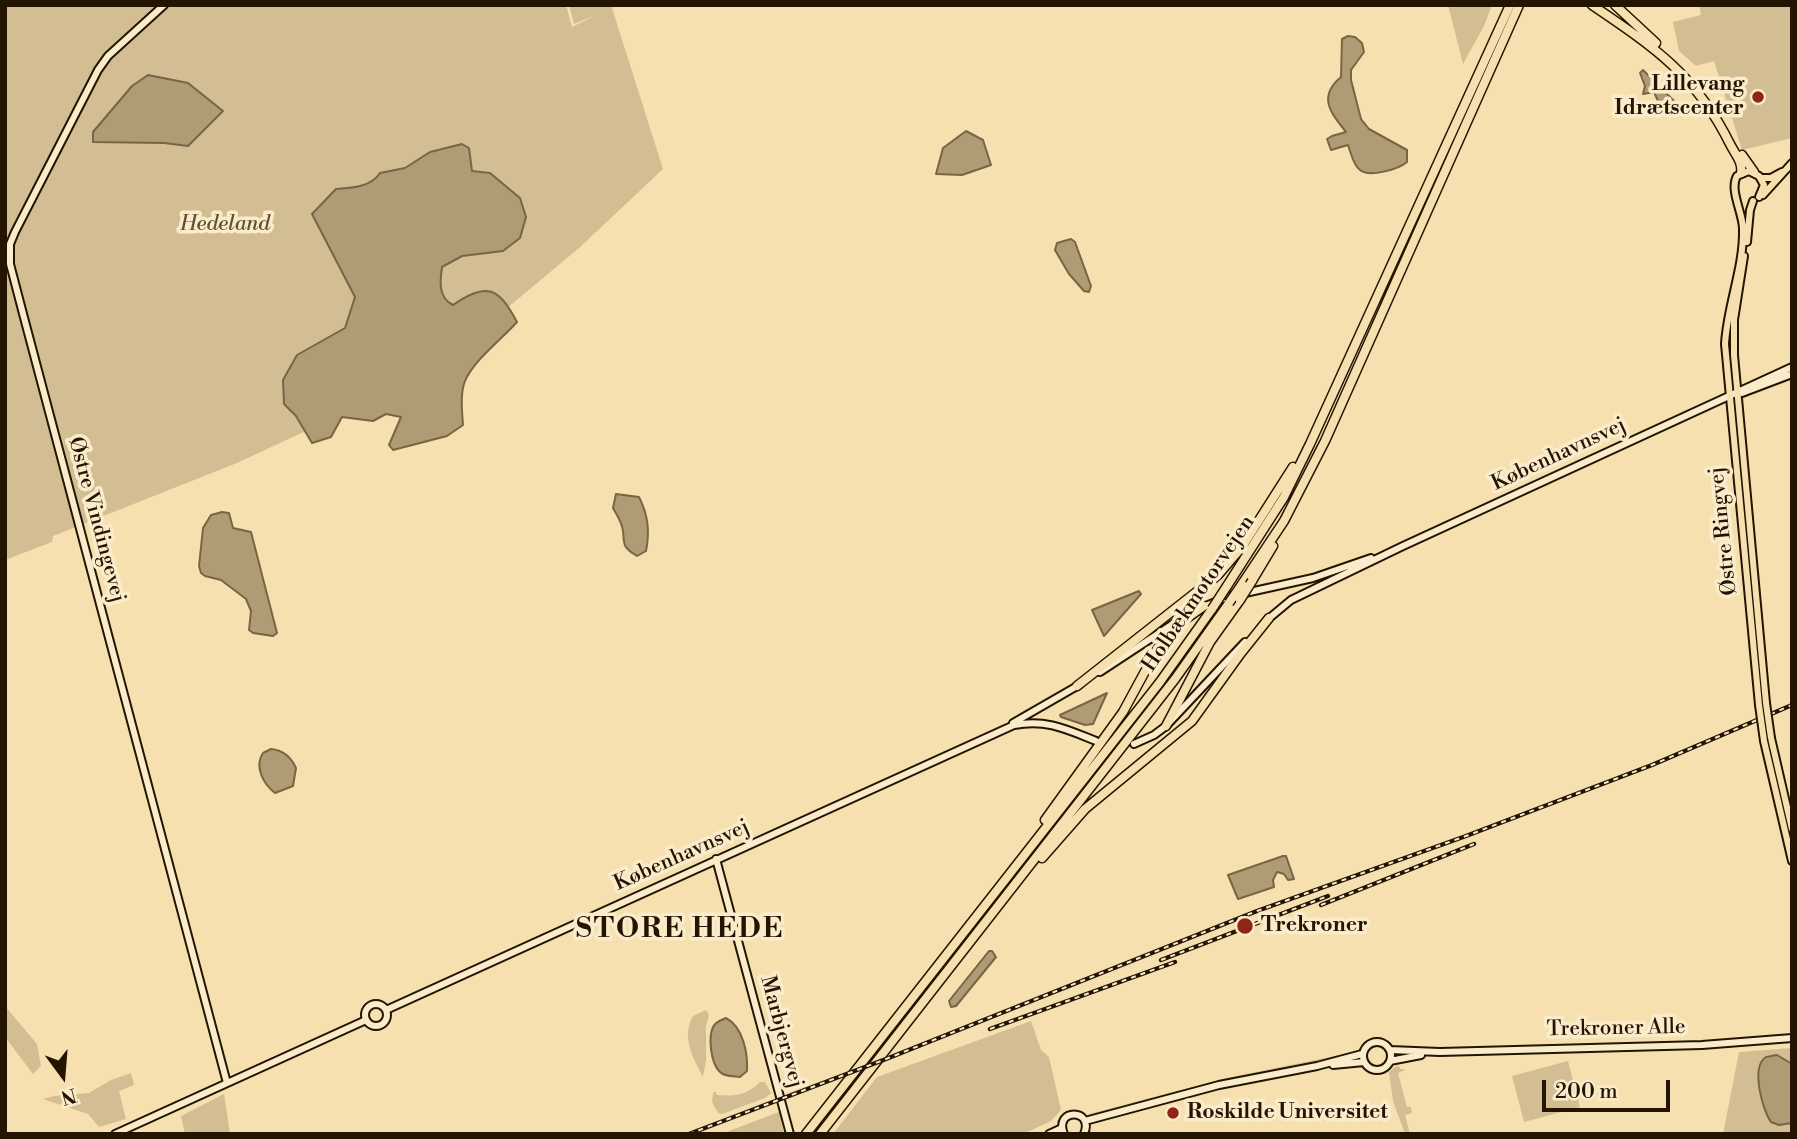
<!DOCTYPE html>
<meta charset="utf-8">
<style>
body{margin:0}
#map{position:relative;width:1797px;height:1139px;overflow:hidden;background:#f7e0af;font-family:"Libre Bodoni",serif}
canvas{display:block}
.frame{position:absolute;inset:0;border:7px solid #231502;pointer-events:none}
.north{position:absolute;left:28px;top:1041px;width:70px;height:70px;-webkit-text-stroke:5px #faebcb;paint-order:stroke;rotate:164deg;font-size:19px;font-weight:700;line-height:28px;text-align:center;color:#231502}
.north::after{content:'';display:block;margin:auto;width:24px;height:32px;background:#231502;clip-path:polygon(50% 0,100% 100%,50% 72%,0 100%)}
.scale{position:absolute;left:1542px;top:1080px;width:128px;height:32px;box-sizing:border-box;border:4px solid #231502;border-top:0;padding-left:9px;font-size:21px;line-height:24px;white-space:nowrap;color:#231502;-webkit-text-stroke:5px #faebcb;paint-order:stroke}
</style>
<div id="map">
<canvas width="1797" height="1139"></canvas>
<div class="frame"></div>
<div class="north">N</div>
<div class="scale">200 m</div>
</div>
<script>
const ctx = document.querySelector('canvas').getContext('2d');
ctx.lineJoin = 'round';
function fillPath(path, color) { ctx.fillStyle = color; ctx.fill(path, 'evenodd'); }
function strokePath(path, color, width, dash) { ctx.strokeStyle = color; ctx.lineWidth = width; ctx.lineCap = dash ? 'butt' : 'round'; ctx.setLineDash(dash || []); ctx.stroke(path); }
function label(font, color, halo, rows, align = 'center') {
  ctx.font = font + ' "Libre Bodoni",serif'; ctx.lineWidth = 7; ctx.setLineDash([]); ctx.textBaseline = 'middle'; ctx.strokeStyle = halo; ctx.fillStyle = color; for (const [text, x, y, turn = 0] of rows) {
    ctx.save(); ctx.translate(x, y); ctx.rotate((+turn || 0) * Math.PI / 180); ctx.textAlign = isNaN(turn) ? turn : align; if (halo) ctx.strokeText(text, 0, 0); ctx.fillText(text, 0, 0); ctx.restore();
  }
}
fillPath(new Path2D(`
 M5,5H566L572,27L596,15L574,24L569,5H617L612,8L663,169L579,248L506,309L325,422L237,463L53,536L52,542L5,560Z
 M1448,5H1492L1484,26L1463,64Z
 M1699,5H1792V138L1742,150L1714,61L1696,66L1679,51L1673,22L1701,15Z
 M5,1006L37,1044L41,1066L33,1074L5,1037Z
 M706,1010L709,1015L706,1026V1060L703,1077C693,1058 681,1037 693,1016Z
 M1031,1021L1041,1050L1049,1057L1061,1110L1051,1121L1023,1134H833L877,1077Z
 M1792,1048V1134H1723L1739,1052Z
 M1354,1052L1355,1054L1337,1059L1214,1083L1090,1117L1089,1114L1227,1078Z
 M1568,1061L1580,1107L1524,1122L1512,1076Z
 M1399,1066L1400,1069H1405V1070L1398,1073L1407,1107H1411L1412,1113L1405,1115L1410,1134H1405L1393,1101L1389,1072L1395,1067Z
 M131,1073L134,1085L119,1091L126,1119L99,1127L88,1114L43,1099L54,1096L89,1093L111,1080Z
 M760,1082H765L771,1093L765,1098L722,1114L718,1113L712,1102L713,1093L715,1091L717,1095C736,1096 746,1096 760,1082Z
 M224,1094L230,1134H185L181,1116Z
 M779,1112L784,1134H721Z`), '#d3bd92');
const water = new Path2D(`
 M1348,36L1355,37L1362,43L1364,52L1351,70V80L1361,119L1369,129L1407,150V162C1399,169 1369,178 1360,170C1353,165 1351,153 1348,145L1331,150L1327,139L1332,136L1346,132C1331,113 1317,97 1341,77L1342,39Z
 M1643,70L1678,105V111L1668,116L1664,115L1654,92L1643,94L1645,86L1640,73Z
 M148,75L188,83L223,111L188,146L164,143L93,142V132L132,86Z
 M966,131L983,140L991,165L962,175L936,174L943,148Z
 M462,144L469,148L472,171L490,173L520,198L526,217L520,238L503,251L462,256L442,267C440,281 438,298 453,305C487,281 499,288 517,322C502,339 474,360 465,381C460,394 462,411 463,425L447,436L393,450L389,445L401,417L386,414L373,421L342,417L331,437L312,443L296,416L284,404L283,380L297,355L345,328L355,297L312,214L336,189C352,188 371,187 380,173L405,168L430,152Z
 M1071,239L1075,242L1091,286L1089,292L1084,291L1069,274L1055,250L1057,243Z
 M616,494L639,497C648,515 650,531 646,551L637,556C623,548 624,545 623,531C622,522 617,515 613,508Z
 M222,512L229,513L233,528L251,532L277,633L273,636L253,633L249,630L251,611L246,599L221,580L205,576L201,573L199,566L203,528L211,515Z
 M1139,591L1141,594L1104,636L1092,610Z
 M1107,693L1093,724L1085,725L1061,717L1060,715Z
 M271,749C283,750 291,757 296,768L293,786L275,793C263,784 254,766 263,753Z
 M1283,856H1286L1294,879L1288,880L1284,874L1277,872L1273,880L1274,887L1238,899L1228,875Z
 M989,951H992L996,957L956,1006L951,1007L949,1001Z
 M726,1018C743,1027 748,1053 747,1071L740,1077C733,1076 724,1077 719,1071C711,1062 708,1038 713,1027C715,1022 721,1020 726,1018Z
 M1777,1055L1792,1064V1123L1779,1125L1771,1122C1763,1111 1750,1067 1766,1057C1767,1057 1776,1055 1777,1055Z`);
fillPath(water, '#af9b74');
strokePath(water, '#776546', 2);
strokePath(new Path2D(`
 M1098,741L1119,745L1134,744`), '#cdb78c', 6, [6, 3]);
const secondary = new Path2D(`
 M164,5L108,56L98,70L15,232L10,244V264L22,310L227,1083
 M1742,393L1792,374
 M1201,608L1227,597L1313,578L1371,558
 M1267,620L1291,600L1403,546L1792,367
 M1100,672L1179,620
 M1013,723L1079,685
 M1134,744L1154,735L1166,726L1245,642
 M716,859L790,1134
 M365 1015a11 11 0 1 1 22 0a11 11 0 1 1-22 0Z
 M386,1010L1014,725C1047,719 1066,729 1096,741
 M1363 1056a14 14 0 1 1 28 0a14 14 0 1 1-28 0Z
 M1390,1050L1440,1052L1702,1045L1792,1038
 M1390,1061L1421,1055
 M1333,1065L1364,1062
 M1085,1121L1219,1085L1317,1066L1362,1054
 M115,1134L366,1020
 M1049,1134L1062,1128
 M1064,1134C1053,1108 1095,1108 1084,1134`);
const primary = new Path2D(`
 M1761,178H1771L1782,172
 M1763,195L1792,163
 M1759,197L1764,185L1759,176L1749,171L1737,176C1729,190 1743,213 1743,229C1744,267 1727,306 1725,344L1759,705
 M1747,242L1750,210L1753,201
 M1744,256L1734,320V355L1766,703
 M1771,738L1792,829
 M1764,741L1792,861`);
const highway = new Path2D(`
 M1592,5C1654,47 1696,75 1730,144C1735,154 1743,162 1741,173
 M1615,5L1656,43
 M1742,155L1754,172
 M1252,581L1273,546
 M1242,584L1284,521L1325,441L1519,5
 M1227,586L1284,497L1310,444L1510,5
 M1077,686L1218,575L1242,547L1293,467
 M1166,726L1210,642L1240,600
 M1045,820L1123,712L1155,653L1167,636L1180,623L1204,606
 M1042,858L1085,809L1192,721L1241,653L1269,618
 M806,1134L1160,682L1212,609
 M820,1134L1175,679L1229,603`);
strokePath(secondary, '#231502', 10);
strokePath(primary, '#231502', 10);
strokePath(highway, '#231502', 11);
strokePath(secondary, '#faebcb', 6);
strokePath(primary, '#f7e0af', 6);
strokePath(highway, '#f7e0af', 8);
const rail = new Path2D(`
 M1321,905L1474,844
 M1161,960L1328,896
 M990,1029L1175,962
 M689,1134L886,1059L1257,911L1466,836L1652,765L1792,705`);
strokePath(rail, '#231502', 4.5);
strokePath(rail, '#faebcb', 2, [5]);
const primaryBridge = new Path2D(`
 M1766,703L1771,738
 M1759,705L1764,741`);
const highwayBridge = new Path2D(`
 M1240,600L1252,581
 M1229,603L1242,584
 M1212,609L1227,586`);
strokePath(primaryBridge, '#231502', 10, []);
strokePath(highwayBridge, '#231502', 11, []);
strokePath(primaryBridge, '#f7e0af', 6);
strokePath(highwayBridge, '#f7e0af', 8);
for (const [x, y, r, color] of [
 [1758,97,7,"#8f2418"],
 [1245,926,9,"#8f2418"],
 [1173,1113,7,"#8f2418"]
]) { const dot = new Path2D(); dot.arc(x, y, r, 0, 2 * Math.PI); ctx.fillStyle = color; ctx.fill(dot); strokePath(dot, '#faebcb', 2.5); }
label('bold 21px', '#231502', '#faebcb', [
 ["Lillevang",1744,85,"right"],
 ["Idrætscenter",1744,109,"right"],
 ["Trekroner",1261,926],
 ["Roskilde Universitet",1187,1113]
], 'left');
label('italic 21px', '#615034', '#faebcb', [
 ["Hedeland",225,225]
]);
label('21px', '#231502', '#faebcb', [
 ["Københavnsvej",1559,455,-25],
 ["Østre Vindingevej",96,520,75],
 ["Østre Ringvej",1724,531,-96],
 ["Holbækmotorvejen",1199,594,-56],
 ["Københavnsvej",682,856,-24],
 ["Trekroner Alle",1616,1029,-1],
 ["Marbjergvej",781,1032,75]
]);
ctx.letterSpacing = '2px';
label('bold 28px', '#231502', '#faebcb', [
 ["STORE HEDE",680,930]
]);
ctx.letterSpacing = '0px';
</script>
